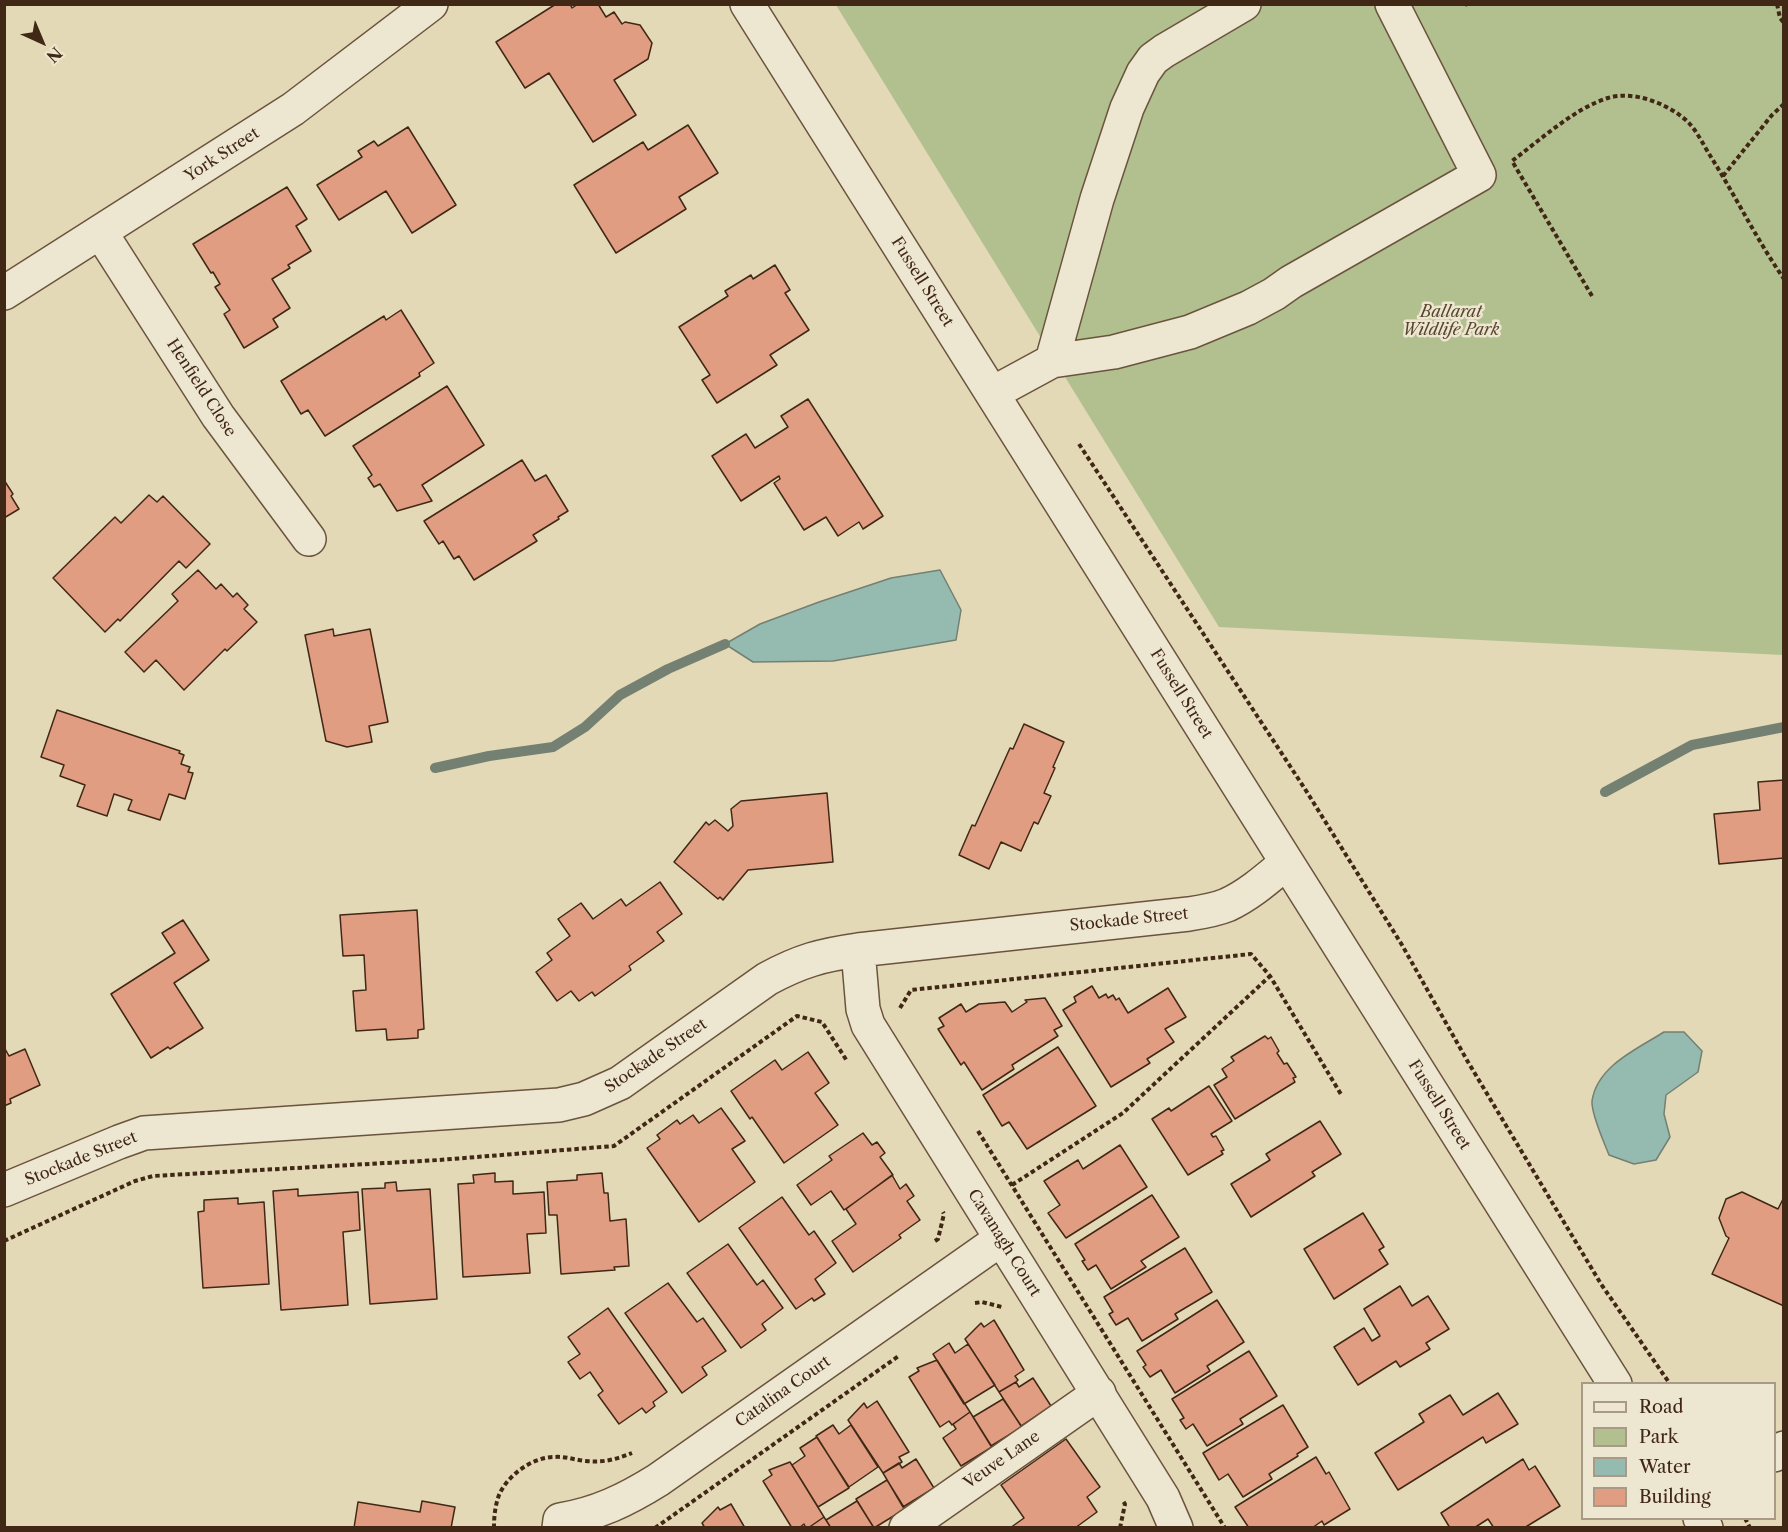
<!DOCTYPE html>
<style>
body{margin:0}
#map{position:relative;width:1788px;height:1532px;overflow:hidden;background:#e4d9b6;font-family:"Libre Caslon Text",serif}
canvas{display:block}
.frame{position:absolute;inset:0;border:6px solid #412816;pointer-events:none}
.legend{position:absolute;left:1581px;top:1382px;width:195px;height:138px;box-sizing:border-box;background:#ede6d0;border:2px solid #a89a86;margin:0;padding:8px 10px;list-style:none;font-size:18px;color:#412816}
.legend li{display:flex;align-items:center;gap:12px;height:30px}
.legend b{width:30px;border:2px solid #a89a86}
.north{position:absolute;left:12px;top:12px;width:60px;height:60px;-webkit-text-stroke:4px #ede6d0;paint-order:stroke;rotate:136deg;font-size:16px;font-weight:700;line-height:24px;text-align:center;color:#412816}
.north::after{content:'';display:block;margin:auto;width:21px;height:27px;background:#412816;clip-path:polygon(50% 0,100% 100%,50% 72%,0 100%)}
</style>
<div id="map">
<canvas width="1788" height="1532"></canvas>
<div class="frame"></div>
<ul class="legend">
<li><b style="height:8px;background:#ede6d0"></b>Road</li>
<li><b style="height:16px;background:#b2bf8f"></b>Park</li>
<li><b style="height:16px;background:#95bab0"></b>Water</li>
<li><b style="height:16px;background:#e09d82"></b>Building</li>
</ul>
<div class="north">N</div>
</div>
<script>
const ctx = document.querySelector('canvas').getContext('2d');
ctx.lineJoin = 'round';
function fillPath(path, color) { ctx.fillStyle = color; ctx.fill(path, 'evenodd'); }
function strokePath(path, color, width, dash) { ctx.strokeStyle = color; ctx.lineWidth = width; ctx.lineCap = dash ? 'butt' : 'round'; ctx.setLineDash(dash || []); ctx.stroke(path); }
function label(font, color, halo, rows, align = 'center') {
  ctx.font = font + ' "Libre Caslon Text",serif'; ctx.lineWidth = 5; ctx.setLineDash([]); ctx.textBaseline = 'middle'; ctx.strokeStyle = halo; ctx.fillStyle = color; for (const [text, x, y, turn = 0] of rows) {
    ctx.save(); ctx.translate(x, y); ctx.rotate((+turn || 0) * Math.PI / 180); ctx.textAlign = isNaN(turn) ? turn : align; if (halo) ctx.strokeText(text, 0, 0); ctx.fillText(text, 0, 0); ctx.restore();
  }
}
fillPath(new Path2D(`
 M836,5H1783V655L1219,627Z`), '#b2bf8f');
const water = new Path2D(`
 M940,570L961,610L956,640L833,661L753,662L725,644L760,624L819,602L891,578Z
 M1664,1032H1684L1702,1051L1698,1072L1666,1095L1664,1114L1670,1137L1656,1160L1634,1164L1609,1155C1604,1142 1591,1114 1592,1101C1597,1066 1637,1049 1664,1032Z`);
fillPath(water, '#95bab0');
strokePath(water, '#738072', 1.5);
strokePath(new Path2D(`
 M435,768L489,756L553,747L585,727L620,695L668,669L725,644
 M1605,792L1692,745L1784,727`), '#738072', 10);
const building = new Path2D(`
 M556,4H570L572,8L578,4H598L606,17L614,12L622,24L625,22L640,25L652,43L648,59L614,80L636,115L593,142L549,73L525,88L496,42Z
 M688,125L718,173L679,197L686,209L616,253L574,185L643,142L648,150Z
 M408,127L456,205L412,233L386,191L339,220L317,185L362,157L358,151L374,141L378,146Z
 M287,187L307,219L296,226L311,251L288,265L290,268L272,279L290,308L273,319L278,327L244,348L224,314L230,310L215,287L220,284L213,272L211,273L193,244Z
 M775,265L790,290L785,293L809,330L770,355L777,365L717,403L702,380L710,375L679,327L728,296L725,291L751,275L753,279Z
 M401,310L434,363L419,373L420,376L325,436L308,410L301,414L281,381L384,316L386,320Z
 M447,386L484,445L422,485L432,501L397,511L380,484L374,487L368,478L372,475L353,446Z
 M808,399L883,516L863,529L859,522L838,536L826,517L804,530L774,483L780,479L779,476L741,501L712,456L746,434L755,448L788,427L781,416Z
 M522,460L535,481L546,475L568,511L558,517L559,519L533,535L537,541L474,580L459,556L454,559L443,541L439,544L424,521Z
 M4,480L13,494L11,496L19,509L4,518Z
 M149,495L157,502L163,496L210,544L186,568L179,561L120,621L118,619L105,632L53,578L115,517L121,523Z
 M198,570L216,589L221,584L233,597L237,593L248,605L244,609L257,622L227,651L225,649L184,690L156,660L144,672L125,652L178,601L172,594Z
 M333,629L334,636L370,629L388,722L369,726L372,742L347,747L326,741L305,635Z
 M57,710L180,751L179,753L184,755L181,764L190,767L188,772L193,773L185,799L169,794L160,820L128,810L132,800L114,794L107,816L77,806L85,785L60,776L64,765L41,757Z
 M1024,724L1064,742L1053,767L1055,768L1044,793L1051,796L1038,824L1034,822L1021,851L1001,842L989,869L959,855L972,825L975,826L1010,748L1013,749Z
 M1784,780V858L1719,864L1714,814L1760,810L1758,782Z
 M827,793L833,862L748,870L723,900L720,897L718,899L674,862L706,822L709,825L715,820L728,831L733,826L731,809L741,801Z
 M660,882L682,914L657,932L664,941L629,966L631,970L595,996L592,992L579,1001L571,991L557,1001L536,972L552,960L547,953L570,936L558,919L581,903L593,919L621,899L626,906Z
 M417,910L424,1029L418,1030V1038L387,1040L386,1029L356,1031L353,991L366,990L364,955L343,956L340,915Z
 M183,920L209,960L174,983L203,1028L170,1049L168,1047L151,1058L111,994L175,953L162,933Z
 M1092,986L1099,998L1106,994L1108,998L1113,995L1116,1000L1119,998L1128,1013L1168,988L1186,1017L1165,1029L1174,1042L1147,1059L1150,1063L1111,1087L1063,1010L1076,1002L1074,997Z
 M1045,998L1062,1026L1054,1030L1058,1036L1012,1065L1014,1069L982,1090L964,1062L961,1065L938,1029L944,1026L939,1018L961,1004L966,1012L979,1004L1005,1002L1012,1012L1027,1002L1025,1000Z
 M1265,1036L1268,1039L1271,1037L1279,1051L1277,1053L1284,1064L1287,1063L1296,1077L1293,1078L1295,1082L1235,1119L1214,1085L1227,1077L1222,1069L1234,1061L1231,1057Z
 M4,1047L9,1056L25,1049L40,1085L10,1099L11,1103L4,1106Z
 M1058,1047L1096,1106L1027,1149L1009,1122L1002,1126L983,1095Z
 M808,1052L829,1083L815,1093L838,1125L784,1163L752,1117L750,1119L731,1091L775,1060L782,1070Z
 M1209,1086L1232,1121L1211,1134L1213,1137L1216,1136L1224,1150L1221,1151L1223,1154L1188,1175L1152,1119L1169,1108L1171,1111Z
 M721,1108L745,1141L732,1149L755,1182L699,1222L647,1148L660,1139L657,1135L677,1120L680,1124L693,1115L699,1123Z
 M1320,1121L1341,1154L1312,1172L1315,1176L1251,1217L1231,1184L1270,1160L1266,1154Z
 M863,1133L872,1145L877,1142L885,1153L880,1157L893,1175L844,1210L831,1191L811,1205L797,1185L832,1160L829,1156Z
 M1120,1145L1147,1187L1066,1238L1048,1213L1060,1205L1044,1181L1078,1160L1083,1169Z
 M495,1173V1182L513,1181V1194L544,1192L546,1233L527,1234L530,1273L463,1277L458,1184L474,1183L473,1175Z
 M602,1173L604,1193H608L610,1221L626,1219L629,1266L614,1267L615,1270L561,1274L557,1215H549L547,1182L577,1180V1175Z
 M892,1175L900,1189L906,1184L914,1196L907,1201L920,1220L899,1235L901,1238L853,1272L832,1241L856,1224L846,1209Z
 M396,1182L397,1191L430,1189L437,1299L370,1304L362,1189L385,1188V1183Z
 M298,1189V1196L358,1192L360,1230L343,1232L348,1305L281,1310L273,1191Z
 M1742,1192L1778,1209L1784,1197V1306L1712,1274L1729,1238L1726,1236L1719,1218L1726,1199Z
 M1152,1195L1179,1237L1141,1261L1146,1267L1111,1289L1096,1265L1088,1270L1082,1261L1085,1260L1075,1244Z
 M782,1197L809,1235L814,1231L836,1263L815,1279L825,1294L814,1301L812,1298L796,1309L739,1228Z
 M238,1198V1204L264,1202L269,1284L203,1288L198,1212L204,1211V1200Z
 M1363,1213L1384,1247L1379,1250L1388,1264L1334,1299L1304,1249Z
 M728,1244L757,1285L763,1280L783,1308L762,1324L766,1330L741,1348L687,1273Z
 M1185,1248L1212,1292L1175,1314L1178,1319L1142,1341L1128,1318L1116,1325L1109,1314L1113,1312L1104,1297Z
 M668,1283L697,1322L703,1318L726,1351L702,1367L707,1375L682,1393L625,1313Z
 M1400,1286L1412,1306L1428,1296L1449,1329L1426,1343L1430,1349L1400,1367L1396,1361L1358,1385L1334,1347L1364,1328L1372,1341L1380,1336L1364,1309Z
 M1217,1300L1244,1342L1207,1366L1210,1371L1175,1393L1161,1370L1150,1377L1143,1367L1146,1365L1137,1351Z
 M608,1308L667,1392L653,1402L655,1406L646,1413L642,1408L619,1424L598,1395L603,1391L590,1372L580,1379L568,1362L580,1354L568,1337Z
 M994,1320L1024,1370L1015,1376L1018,1380L1016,1382L999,1392L965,1339L981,1323L984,1327Z
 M949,1343L955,1353L968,1344L995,1385L964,1404L933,1354Z
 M1249,1351L1277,1396L1240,1419L1243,1424L1207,1446L1193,1424L1186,1429L1180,1420L1184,1418L1172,1399Z
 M937,1360L970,1412L952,1425L949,1421L940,1427L909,1377L919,1371L917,1368Z
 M1033,1378L1051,1406L1021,1426L999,1392L1016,1382L1019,1387Z
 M1498,1393L1518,1424L1486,1443L1483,1437L1398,1490L1375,1453L1424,1422L1419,1414L1450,1395L1463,1415Z
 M1003,1399L1022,1427L991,1446L973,1417Z
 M877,1401L909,1452L899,1457L902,1462L883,1473L848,1420L864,1403L867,1408Z
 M1283,1405L1308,1447L1297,1454L1298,1456L1269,1474L1272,1479L1243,1497L1228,1474L1219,1480L1203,1453Z
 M970,1412L992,1447L961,1466L943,1438L956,1429L953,1424Z
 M833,1425L839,1434L851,1425L878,1467L849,1487L816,1436Z
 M817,1437L849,1488L818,1507L792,1465L805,1456L800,1448Z
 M1066,1439L1100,1487L1087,1497L1097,1512L1075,1528H1010L1024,1518L1001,1485Z
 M1316,1457L1326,1474L1329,1472L1350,1509L1324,1525L1322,1521L1312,1528H1249L1235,1507Z
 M916,1459L934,1488L903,1507L883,1473L899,1463L902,1468Z
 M1523,1459L1529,1470L1535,1466L1560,1506L1524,1528H1494L1488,1519L1474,1528H1450L1441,1513Z
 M790,1462L824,1517L808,1528H806L804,1524L799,1528H792L763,1481L772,1475L769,1470Z
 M887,1480L905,1509L874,1528L856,1499Z
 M422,1501L455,1507L451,1528H354L358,1502L420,1512Z
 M857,1501L874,1528H831L826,1520Z
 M731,1504L745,1528H705L702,1523L718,1507L720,1510Z
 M824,1517L831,1528H808Z`);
fillPath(building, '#e09d82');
strokePath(building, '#412816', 1.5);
const minor = new Path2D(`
 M747,4L1615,1384
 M101,233L218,416L309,539
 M4,293L293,109L431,4
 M1052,361L1097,199L1127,108L1143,73L1153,59L1164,51L1244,4
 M993,393L1052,361L1114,352L1190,332L1248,308L1274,294L1291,282L1479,175L1392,4
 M858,950L863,1009L868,1025L1163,1498L1176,1528
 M4,1190L119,1142L144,1133L559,1105L584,1099L620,1083L767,979C800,961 822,955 858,950L1189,914C1202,912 1215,910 1227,905C1249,895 1268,878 1286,863
 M1774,1455L1784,1448
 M1700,1518L1706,1528
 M559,1528L560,1520C597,1514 626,1500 658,1480L1001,1239
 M906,1528L1099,1393`);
strokePath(minor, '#6a543e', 36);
strokePath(new Path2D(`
 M1777,4L1780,18L1784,23
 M1465,5L1467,4
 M1723,176L1772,115L1784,104
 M1592,296L1512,161C1540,140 1575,108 1608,98C1634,90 1669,104 1688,122C1697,131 1704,146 1711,157C1736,197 1757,240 1784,279
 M1079,444L1305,789L1402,945L1468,1062L1601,1284L1670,1384
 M900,1008L911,990L1251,954L1270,976L1342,1096
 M978,1131L1225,1528
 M1012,1185L1123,1113L1270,976
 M4,1241L135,1181L153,1176L439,1160L614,1146L797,1016L822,1022L847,1061
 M935,1241L938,1239L944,1214L943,1212
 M975,1303L982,1302L1002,1307
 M1745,1518L1750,1528
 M494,1528C494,1517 495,1506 499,1495C507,1476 532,1457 554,1457C565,1456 575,1460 586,1461C603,1463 617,1459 632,1453
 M655,1528L900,1355
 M1120,1528L1125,1504L1123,1501`), '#412816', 4, [4.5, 3]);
strokePath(minor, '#ede6d0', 33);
label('16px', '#412816', '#ede6d0', [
 ["York Street",222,155,-33],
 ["Fussell Street",922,282,58],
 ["Henfield Close",201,388,57],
 ["Fussell Street",1181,694,58],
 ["Stockade Street",1129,920,-6],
 ["Stockade Street",656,1056,-34],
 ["Fussell Street",1439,1105,58],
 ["Stockade Street",81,1159,-22],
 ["Cavanagh Court",1004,1243,58],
 ["Catalina Court",783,1392,-35],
 ["Veuve Lane",1002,1460,-35]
]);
label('italic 16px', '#58462e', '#ede6d0', [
 ["Ballarat",1451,312],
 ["Wildlife Park",1451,330]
]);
</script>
